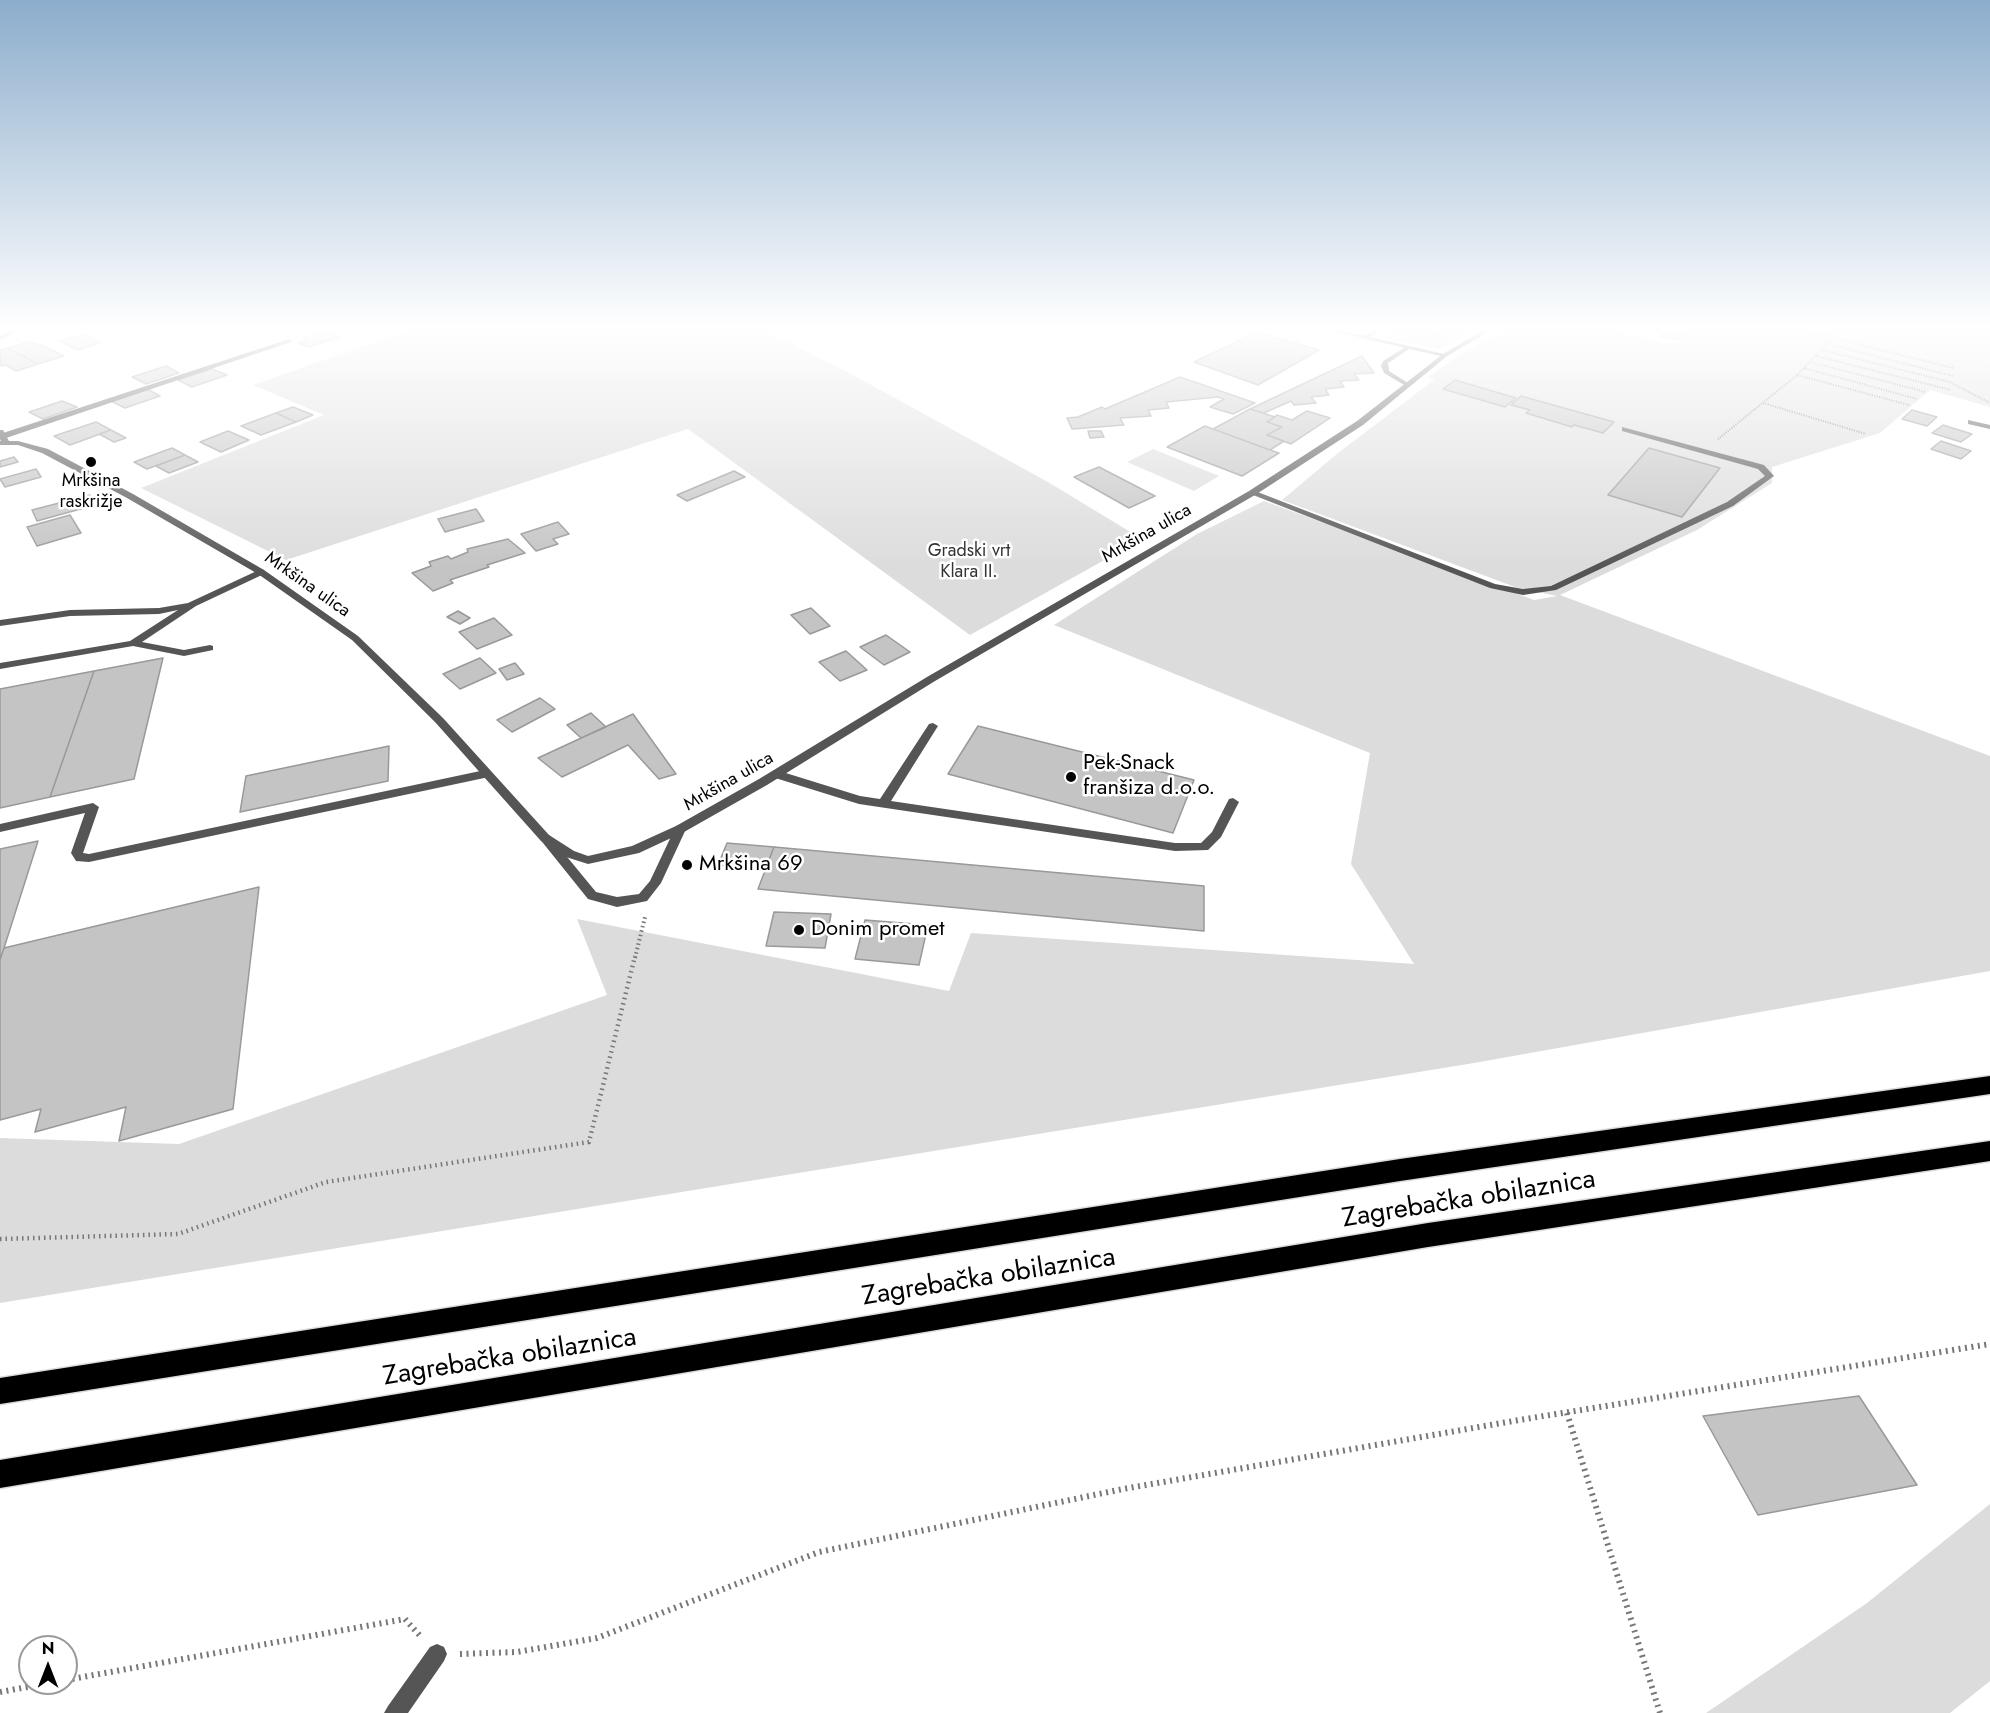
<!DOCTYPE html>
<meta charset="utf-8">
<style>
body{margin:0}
#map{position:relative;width:1990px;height:1713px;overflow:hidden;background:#fff;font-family:Jost,sans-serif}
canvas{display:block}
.north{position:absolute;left:18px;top:1635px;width:60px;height:60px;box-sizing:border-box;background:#fff;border:2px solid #999;border-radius:50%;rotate:0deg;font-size:16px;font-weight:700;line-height:24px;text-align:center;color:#000}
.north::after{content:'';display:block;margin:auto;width:21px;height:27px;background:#000;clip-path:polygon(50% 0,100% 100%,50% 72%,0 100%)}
</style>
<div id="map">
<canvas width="1990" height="1713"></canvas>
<div class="north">N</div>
</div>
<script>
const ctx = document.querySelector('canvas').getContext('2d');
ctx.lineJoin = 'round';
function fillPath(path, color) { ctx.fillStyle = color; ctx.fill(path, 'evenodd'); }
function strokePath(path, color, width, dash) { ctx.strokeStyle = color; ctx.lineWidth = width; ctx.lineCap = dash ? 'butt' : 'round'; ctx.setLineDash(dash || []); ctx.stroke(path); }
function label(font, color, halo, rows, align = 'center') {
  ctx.font = font + ' Jost,sans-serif'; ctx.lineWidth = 5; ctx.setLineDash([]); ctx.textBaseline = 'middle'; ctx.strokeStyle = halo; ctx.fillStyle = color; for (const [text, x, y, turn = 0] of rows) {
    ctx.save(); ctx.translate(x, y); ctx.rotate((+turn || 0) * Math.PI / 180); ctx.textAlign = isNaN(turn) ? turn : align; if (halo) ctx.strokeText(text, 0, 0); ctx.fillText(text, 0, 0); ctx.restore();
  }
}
fillPath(new Path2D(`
 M418,327H759L853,375L1048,482L1142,539L970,635L688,429L286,560L141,488L324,415L253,385Z
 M1395,327H1479L1440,349L1381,338Z
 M1510,327H1605L1667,343H1677L1676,340L1688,327H1777L1788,331L1787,327H1990V407L1930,390L1880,433L1772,467V483L1697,530L1560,595L1990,756V971L1474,1063L0,1303V1138L179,1144L607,995L577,919L949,991L971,933L1414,964L1351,864L1370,753L1054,625L1197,534L1264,501L1534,600L1557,596L1515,587L1282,500L1338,453L1434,380L1428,377L1456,357Z
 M1153,449L1219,476L1194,491L1127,462Z
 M1990,1504V1681L1950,1713H1706L1867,1603Z`), '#dcdcdc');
const building = new Path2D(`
 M1668,327H1688L1676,340L1660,336Z
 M323,331L339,337L309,347L299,343L308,340L303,338Z
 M1257,332L1319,350L1258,385L1194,362Z
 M84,334L100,343L77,350L60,341Z
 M29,342L42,345L64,356L38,364L7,348Z
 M7,348L38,364L16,371L6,365L1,366L0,350Z
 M1362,356L1374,373L1354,374L1359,380L1340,381L1344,387L1325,389L1329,395L1311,397L1316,403L1294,405L1291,401L1264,413L1250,409Z
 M166,366L179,373L146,384L132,377Z
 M212,369L227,375L192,387L178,380Z
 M1180,377L1255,403L1233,414L1210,407L1224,399L1218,397L1166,402L1169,408L1148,410L1151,416L1120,418L1124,425L1072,429L1067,418L1078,417L1102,407L1105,409Z
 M1455,380L1516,398L1505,407L1443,389Z
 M147,389L160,396L125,408L111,401Z
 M1521,396L1614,422L1603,433L1574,425L1572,427L1526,413L1530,410L1511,405Z
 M62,401L77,407L43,419L29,412Z
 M293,407L313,415L296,422L276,413Z
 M1250,409L1275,417L1267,422L1282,427L1267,435L1284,441L1270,450L1213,429Z
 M1912,410L1937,417L1927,426L1902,419Z
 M1307,411L1330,418L1291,444L1267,435L1282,427L1267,422L1277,415L1292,420Z
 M276,413L296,422L261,435L241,426Z
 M96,422L111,430L70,445L54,436Z
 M1943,425L1972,434L1961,442L1932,433Z
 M1205,426L1270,450L1279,453L1242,476L1167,447Z
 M111,430L126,438L114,442L99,434Z
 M228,431L249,440L221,452L200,442Z
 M1088,431H1101L1104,437L1090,438Z
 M1941,441L1971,451L1961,459L1931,449Z
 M172,448L185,455L147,469L134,462Z
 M1649,448L1720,468L1682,517L1608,495Z
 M185,455L198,462L169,473L156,466Z
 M14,457L18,462L0,467V461Z
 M1099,467L1155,496L1129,508L1074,477Z
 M36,469L41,477L5,487L0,479Z
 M734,471L745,477L687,501L677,495Z
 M90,495L95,505L37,521L32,510Z
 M476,509L484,521L445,532L438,519Z
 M70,515L81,533L37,546L27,527Z
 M558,522L569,534L553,539L558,544L536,551L521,534Z
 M508,539L525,553L487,565L489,567L450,580L453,583L433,591L412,573L431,566L429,562L448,556L451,559L468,552L467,549Z
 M811,608L830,626L810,634L791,615Z
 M458,611L470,618L460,624L447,617Z
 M494,618L512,635L477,649L459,632Z
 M886,635L910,652L884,665L860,647Z
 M846,651L867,670L840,681L819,662Z
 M163,658L134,779L50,797L94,671Z
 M480,658L496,673L460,689L443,674Z
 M515,663L524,674L507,680L499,669Z
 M94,671L50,797L0,808V689Z
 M540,698L555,709L512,732L497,720Z
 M591,713L606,727L581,738L567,725Z
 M633,714L676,774L659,779L628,745L562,777L538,758Z
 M978,726L1194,780L1173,833L948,774Z
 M389,746L388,781L240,812L246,776Z
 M38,841L4,948L0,960V849Z
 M727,843L774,847L765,870L718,865Z
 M774,847L1204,886V931L758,889Z
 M259,887L233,1109L119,1141L126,1107L35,1132L41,1109L0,1120V960L4,948Z
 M774,912L831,914L825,948L766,946Z
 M865,920L928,925L919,965L855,959Z
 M1859,1396L1917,1485L1758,1515L1703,1416Z`);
fillPath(building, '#c4c4c4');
strokePath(building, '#999', 1.5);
const motorway = new Path2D(`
 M1990,1076V1094L1400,1181L0,1404V1378L1400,1159Z
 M1990,1141V1161L1428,1247L0,1488V1460L1428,1223Z`);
strokePath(motorway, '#dbdbdb', 3);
strokePath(new Path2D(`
 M1433,327L1434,337
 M1657,332L1662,327
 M1833,338L1953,368
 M1828,344L1953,376
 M1822,350L1950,382L1990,403
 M1816,356L1951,390
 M1810,362L1926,392
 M1804,368L1917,399
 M1797,375L1909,405
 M1763,403L1866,434
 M1718,439L1796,376L1833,338L1784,327`), '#777', 2, [1, 1.5]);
strokePath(new Path2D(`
 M635,958L645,917`), '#777', 4, [1.5, 3]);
strokePath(new Path2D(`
 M0,1239L178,1234L326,1182L589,1142L635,956`), '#777', 4.5, [1.5, 4]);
strokePath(new Path2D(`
 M1567,1413L1660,1713
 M460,1654L517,1652L597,1638L819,1552L1123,1489L1519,1420L1990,1344
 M66,1680L405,1619L421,1637
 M0,1692L49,1683`), '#777', 6, [2, 4.5]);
fillPath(new Path2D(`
 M289,339L292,341L291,342L6,438L0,437V434Z
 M1407,346L1412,347L1388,363L1389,371L1408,383V385L1406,386L1384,373L1381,366L1383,361Z
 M1622,427L1764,465L1774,476L1733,506L1556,590L1523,595L1490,588L1248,493L1255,491L1495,584L1523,589L1551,586L1727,502L1765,476L1758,469L1622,431Z
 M261,569L264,570V574L196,606L142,642L184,650L210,645L213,646V650L184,656L133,646L0,669V663L130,641L178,610L159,614L70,616L0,626V620L70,610L159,608L188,603Z
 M933,723L938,726L891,801L1175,843H1201L1212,832L1229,799L1233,798L1239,802L1221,837L1208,850L1175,851L859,804L772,777L770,774L776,770L860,796L880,799L929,724Z
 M485,770L491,774L489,777L89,862L76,861L71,853L85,813L0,832V824L93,803L99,807L83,853L89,854Z
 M680,825L686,829L661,883L647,901L617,907L588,899L539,838L541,835H549L596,892L617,897L639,894L650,881L676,826Z`), '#555');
fillPath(new Path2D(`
 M18,327H26L0,340V336Z
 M1314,327C1327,327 1355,336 1363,335C1372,334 1375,327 1386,327L1370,337L1448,355L1445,357Z
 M1968,420L1990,425V429L1968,424Z
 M0,430H3L10,443L9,445L2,443L0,439Z
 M437,1644L444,1647L447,1654L444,1661L408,1713H384L388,1706L430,1647Z`), '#555');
fillPath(new Path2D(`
 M1489,327H1497L1447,356L1363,425L1255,495L935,681L767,785L684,832L639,853L588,864L566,857L541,841L435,722L352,640L258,574L127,498L42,453L18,445H0V441H18L48,449L133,494L264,570L358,636L443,718L549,835L574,851L588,856L632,846L676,826L759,779L927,677L1249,491L1357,421L1443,354Z`), '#555');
fillPath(motorway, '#000');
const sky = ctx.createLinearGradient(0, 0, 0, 567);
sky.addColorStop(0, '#8cadcc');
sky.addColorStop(0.58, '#fff');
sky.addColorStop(1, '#ffffff00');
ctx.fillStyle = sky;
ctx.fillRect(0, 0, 1990, 567);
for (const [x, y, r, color] of [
 [91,462,6,"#000"],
 [1071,777,6,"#000"],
 [687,865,6,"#000"],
 [799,930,6,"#000"]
]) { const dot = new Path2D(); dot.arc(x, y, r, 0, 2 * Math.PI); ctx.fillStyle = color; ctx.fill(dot); strokePath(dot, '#fff', 2); }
label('18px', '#000', '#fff', [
 ["Mrkšina",91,482],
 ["raskrižje",91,503]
]);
label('18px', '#000', '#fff', [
 ["Mrkšina ulica",1147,534,-30],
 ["Mrkšina ulica",307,585,35],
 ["Mrkšina ulica",729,782,-30]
]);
label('18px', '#333', '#fff', [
 ["Gradski vrt",969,552],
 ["Klara II.",969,573]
]);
label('22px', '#000', '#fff', [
 ["Pek-Snack",1083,764],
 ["franšiza d.o.o.",1083,789],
 ["Mrkšina 69",699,865],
 ["Donim promet",811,930]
], 'left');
label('27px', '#000', '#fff', [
 ["Zagrebačka obilaznica",1469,1200,-9],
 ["Zagrebačka obilaznica",989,1278,-9],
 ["Zagrebačka obilaznica",510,1358,-9]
]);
</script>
